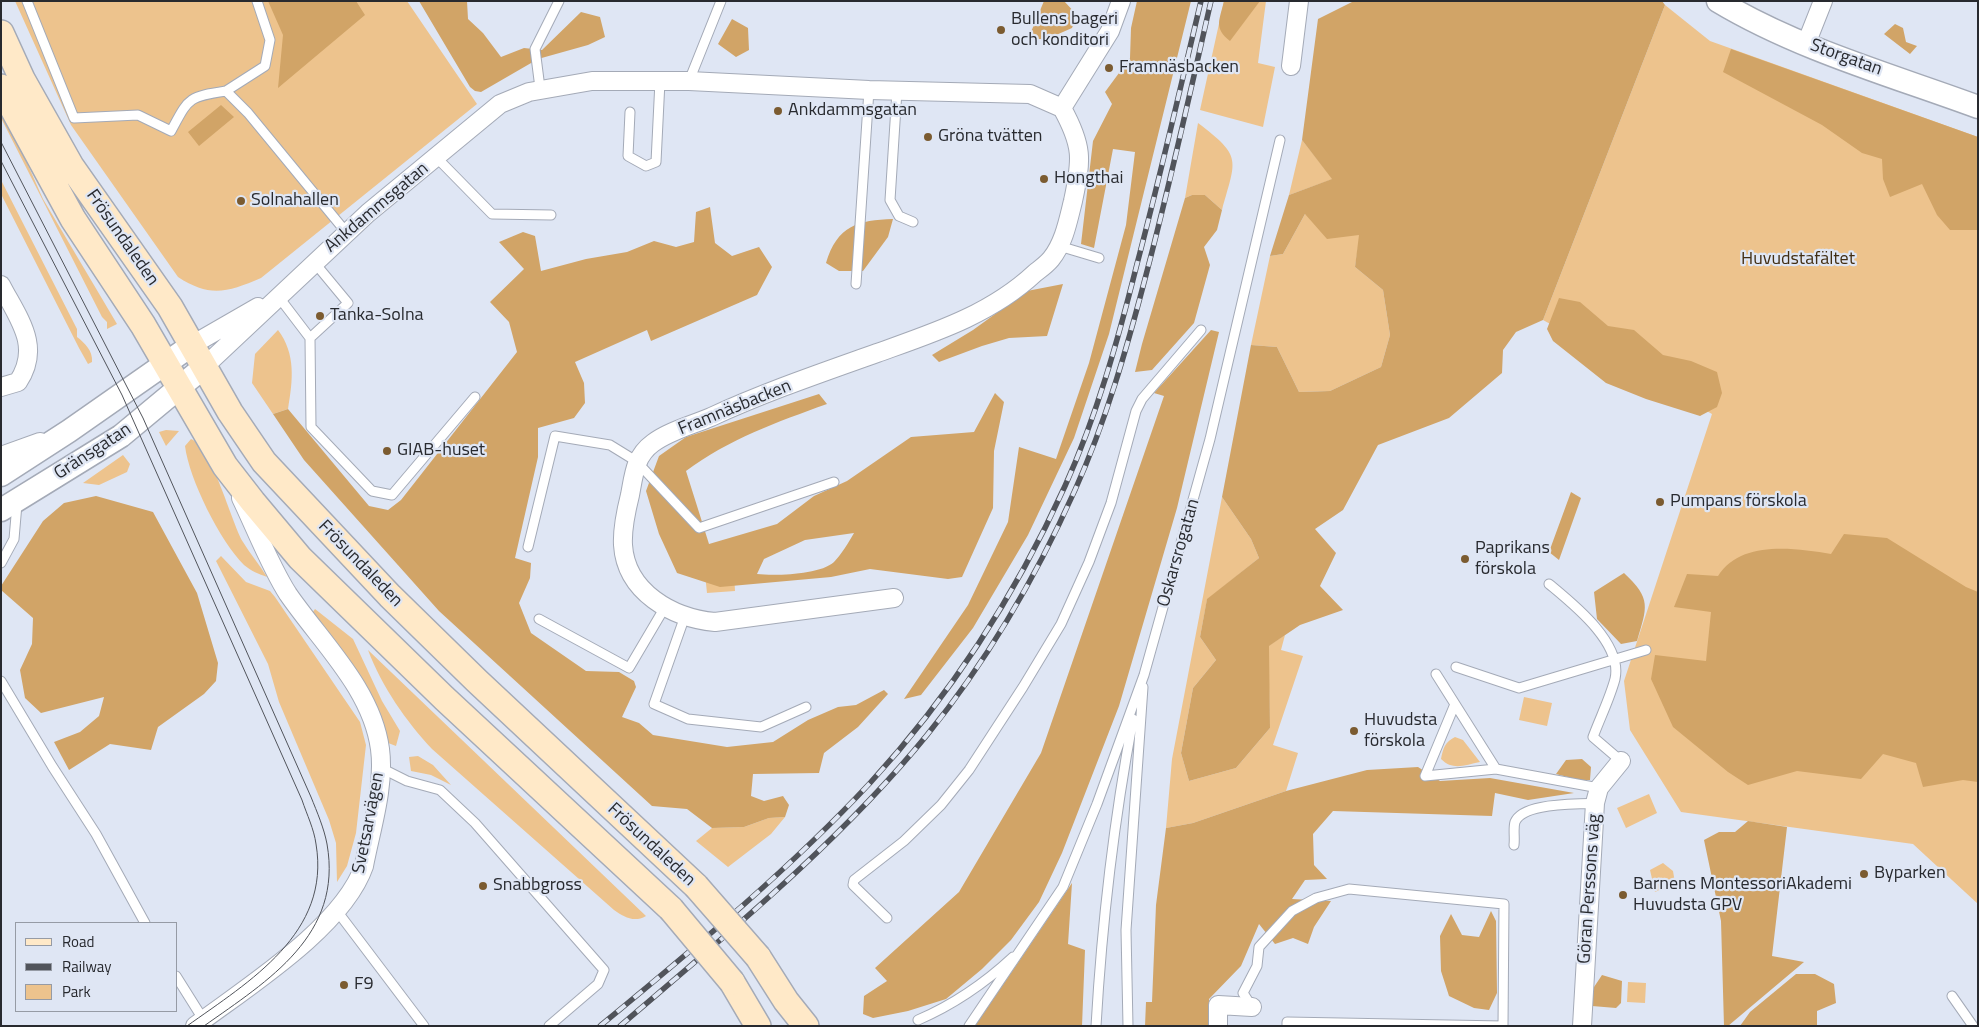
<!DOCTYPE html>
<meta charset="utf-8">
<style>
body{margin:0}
#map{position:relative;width:1979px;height:1027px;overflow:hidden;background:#dfe6f4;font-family:"Titillium Web",sans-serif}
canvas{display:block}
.frame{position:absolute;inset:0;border:2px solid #282a2f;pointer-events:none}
.legend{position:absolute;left:15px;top:922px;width:162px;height:90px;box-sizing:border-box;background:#dfe6f4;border:1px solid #969ba5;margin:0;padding:6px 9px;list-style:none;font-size:15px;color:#282a2f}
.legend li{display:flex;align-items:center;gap:10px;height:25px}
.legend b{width:25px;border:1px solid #969ba5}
</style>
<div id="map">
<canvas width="1979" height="1027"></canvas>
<div class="frame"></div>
<ul class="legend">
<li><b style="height:6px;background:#ffe9c8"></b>Road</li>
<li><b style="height:6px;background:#51545b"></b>Railway</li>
<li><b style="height:14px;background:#edc38d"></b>Park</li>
</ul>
</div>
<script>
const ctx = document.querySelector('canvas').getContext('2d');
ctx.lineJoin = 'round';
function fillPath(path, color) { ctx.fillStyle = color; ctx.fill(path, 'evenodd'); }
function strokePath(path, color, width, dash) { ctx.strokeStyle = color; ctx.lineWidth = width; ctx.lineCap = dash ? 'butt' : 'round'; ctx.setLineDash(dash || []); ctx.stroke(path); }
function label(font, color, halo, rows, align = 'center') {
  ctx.font = font + ' "Titillium Web",sans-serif'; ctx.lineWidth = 4.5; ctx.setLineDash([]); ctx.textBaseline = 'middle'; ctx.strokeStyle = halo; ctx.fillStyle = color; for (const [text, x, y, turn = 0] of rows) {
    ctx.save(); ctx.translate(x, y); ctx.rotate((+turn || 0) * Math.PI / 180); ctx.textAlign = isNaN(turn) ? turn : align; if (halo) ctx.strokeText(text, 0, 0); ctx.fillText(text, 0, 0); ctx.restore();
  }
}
fillPath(new Path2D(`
 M15,1H407L477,104L261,278C228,292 210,298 178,277L71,125Z
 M1224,1H1266L1258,63L1275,67L1263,127L1200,110Z
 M1665,5L1710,41L1978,137V904L1913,844L1681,812L1630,730L1624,681L1712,414L1543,320Z
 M1,104L43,199L117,324L107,329V322L102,317L1,118Z
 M1198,123C1243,157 1236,159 1222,210L1205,195H1192L1185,198Z
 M1302,140L1333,179L1289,195Z
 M1,180L77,329V337C85,343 93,351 92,362L88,364L79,348L1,194Z
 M1305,214L1360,235L1355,267L1383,290L1390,335L1381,367L1330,391L1299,392L1277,347L1251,345L1270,256L1283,254Z
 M278,330C296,354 293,380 288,409L273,414L252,383L255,354Z
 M166,430L179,431L166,446L159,432Z
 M191,439C213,449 230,519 243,542C250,554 260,565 267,577C259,574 251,571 244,565C220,541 189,479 185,446Z
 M123,455L130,464L127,472L99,485L83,483Z
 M1222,497L1251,539L1259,558L1207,600L1200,637L1216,660L1193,688L1181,753L1189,781L1236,768L1270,728L1268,646L1285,635L1281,650L1303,656L1273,745L1298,753L1286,791L1193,823L1166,828L1172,759Z
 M221,556L246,582L270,591L275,597L360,722L366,745L356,833L347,866L337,882L336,843L329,820L279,702L268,664L216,561Z
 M734,573L735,591L707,593L705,574Z
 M315,609L353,639L382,701L400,731L396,746L383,741L310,616Z
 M368,650L646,916C634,923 624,917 614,910L432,749C406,721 382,687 368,650Z
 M1524,697L1552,703L1547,726L1519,720Z
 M1455,737L1463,740L1480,762C1465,765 1453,771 1441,759C1443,748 1445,742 1455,737Z
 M418,756L433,765L451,785L431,775L411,771L409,757Z
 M1649,794L1657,813L1626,828L1617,808Z
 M785,817L771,834L728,867L696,841L712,828L744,827L769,818Z
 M1663,863L1673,871L1675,883L1655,892L1650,870Z
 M1628,982L1646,983L1645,1003L1627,1002Z`), '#edc38d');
fillPath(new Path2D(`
 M268,1H356L365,15L278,88L283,35Z
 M419,1H467L468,19L483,33L501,57L524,48L542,50L581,12L600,17L605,37L588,45L538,59L481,92L475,91L470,87Z
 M1044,1H1064L1077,15L1072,28L1047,39H1028Z
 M1137,1H1191L1109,334L1074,438L1028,535L973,628L921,695L904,699L968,605L1008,522L1019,447L1056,459L1089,363L1126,225L1135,152L1113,149L1094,248L1081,244L1093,141L1112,104L1105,92L1130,58L1131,28Z
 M1224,1H1260L1230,41C1213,28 1220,19 1224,1Z
 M1354,1H1662L1665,5L1543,320L1516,332L1503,350L1502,373L1449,418L1378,445L1343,510L1315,529L1336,553L1320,586L1343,610L1300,625L1269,646L1270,728L1236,768L1189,781L1181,753L1193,688L1216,660L1200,637L1207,599L1259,558L1251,539L1222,497L1251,345L1277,347L1299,392L1330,391L1381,367L1390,335L1383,290L1355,267L1359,235L1327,239L1305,214L1283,254L1270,256L1289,195L1332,179L1302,140L1318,19Z
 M732,19L748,28L749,50L736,57L718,44Z
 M1895,24L1903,28L1906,42L1917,46L1910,54L1884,34Z
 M1731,49L1978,137V230H1950L1937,215L1922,184L1890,197L1883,179L1882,159L1862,153L1822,125L1723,72Z
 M221,105L234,117L199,146L188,132Z
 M1192,195H1205L1222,210L1217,230L1204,247L1210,265L1194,323L1152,370L1135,372L1142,344L1185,198Z
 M710,207L715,243L732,256L759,247L772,267L757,295L651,341L647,330L575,362L584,383L585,403L574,418L538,428V457L515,558L531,563L530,578L519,603L531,633L586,671L619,672L634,681L636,687L622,717L639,723L653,735L727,747L773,742L808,720L838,707L856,705L884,690L888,694L858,727L824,753L819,773L753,774L751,796L764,801L783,796L789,805L785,817L769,818L744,827L712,828L687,809L652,806L439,611L304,460L273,414L288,409L369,506L388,510L401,500L517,352L509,322L490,302L524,269L499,242L523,232L535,236L541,271L586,259L627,252L654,241L676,247L694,242L696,212Z
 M893,219L888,237L863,271H839L826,263C837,226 858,220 893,219Z
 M1063,284L1047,336L1009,338L982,346L939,362L932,355L973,330L1027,291Z
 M1559,298L1580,302L1608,326L1634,330L1663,355L1691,361L1717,372L1722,393L1717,407L1700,416L1646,399L1606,383L1553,341L1547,329Z
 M1211,330L1219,332L1177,508L1119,706L1062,853L1039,902L1011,940L982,969L946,999L908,1011L873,1018L863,1014L864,996L887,981L875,968L959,892L1041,753L1164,396L1154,393Z
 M995,393L1004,402L994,451L993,508L962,577L948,579L870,569L831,577L720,587L677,573L659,534L646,491L659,456L686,437L819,394L827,404C777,422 729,439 686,471L709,544L777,524L814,496L847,481L911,437L974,432ZM854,533C849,542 841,555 834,562C820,575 774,576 757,574L764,559L805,540Z
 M1571,492L1581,498L1559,560L1549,552Z
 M96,496L153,512L197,593L218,663L216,681L204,694L158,727L151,750L110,744L69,770L54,742L80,732L99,716L104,697L41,713L25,698L20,670L32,644L33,618L1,590V586L43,521L64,503Z
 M1844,534L1887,538L1966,587L1978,592V782L1963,780L1923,787L1916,763L1883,754L1861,779L1797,771L1748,785L1728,772L1673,727L1651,679L1655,655L1706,661L1711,612L1674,607L1687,574L1718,576C1741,540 1794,548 1831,554Z
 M1624,573C1652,599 1647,607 1637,641L1621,644L1597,619L1594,592Z
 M1582,759L1591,767L1590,780H1579L1556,774L1566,760Z
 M1418,767L1440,781L1490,778L1574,793L1528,800L1495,793L1492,816L1333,811L1313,834L1314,865L1327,879L1305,880L1292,899L1331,901L1314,927L1308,944L1293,938L1275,944L1259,924L1241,966L1209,999V1026H1145L1146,1002H1152L1156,905L1166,828L1193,823L1286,791L1367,770Z
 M1748,821L1787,827L1772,956L1804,962L1728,1026H1724L1721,921L1704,840L1719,832H1735Z
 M1072,883L1068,944L1085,950L1082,1026H975Z
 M1491,911L1496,921L1497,993L1489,1010L1474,1008L1449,996L1441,971L1440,936L1451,914L1462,935L1479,937Z
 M1796,974H1815L1834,984L1836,1003L1817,1011V1026H1740L1750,1012Z
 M1602,975L1622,981L1621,1003L1616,1008L1592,1006V990Z`), '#d1a467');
const service = new Path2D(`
 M27,1L74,118L138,115L171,131C189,98 187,97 226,91L248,113L346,232
 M689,81L721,1
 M540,88L535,49L559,1
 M226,91L265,66L270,40L257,1
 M897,91L890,200L899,216L913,222
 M630,112L628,156L646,166L656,162L660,81
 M437,158L492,214L551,215
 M1059,246L1099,258
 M856,284L869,90
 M278,296L310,338L311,427L372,491L392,495L475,397
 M310,338L348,303L314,262
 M528,547L555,436L610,445L636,461L699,528L834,482
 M1,563L14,539L17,504
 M1549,584C1573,604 1623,643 1615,679C1610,698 1600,718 1593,737L1621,761
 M685,616L654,704L688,719L761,727L806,707
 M539,619L629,668L665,607
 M1456,667L1519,688L1646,650
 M1436,674L1496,769L1599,788
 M1,681L52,766L96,834L145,923
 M1455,704L1425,776L1496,769
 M381,768L407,781L440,790L475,823L604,970L598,984L549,1026
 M1514,845C1515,838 1513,828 1515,822C1523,802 1577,805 1595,803
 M337,911L424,1026
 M887,918L853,885L854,880L904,841L941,805L969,770L1023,687L1061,624L1089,562L1111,503L1136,411L1142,399L1201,330
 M176,976L203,1019
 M1952,996L1973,1026
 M1252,1007L1243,993L1257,966L1259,947L1292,911L1316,898L1349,889L1504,904L1503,1026L1287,1022V1026
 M918,1020C955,1004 984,984 1013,957
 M969,1026L1063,887L1097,804L1144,675L1210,439L1280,140
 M1096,1026C1102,922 1114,820 1133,719
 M1128,1026L1126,930L1143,687`);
const minor = new Path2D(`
 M1806,44L1823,1
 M1291,66L1299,1
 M1062,108L1110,31L1121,1
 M1,285C18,318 42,346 18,382L1,387
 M192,345L258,307
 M204,367L368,213L500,104L529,92L592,81H689L869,90L1030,94L1062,108
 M1,456L40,442
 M894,598L715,622C672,618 626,592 623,545C622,528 626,511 630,495C634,474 635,456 653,443C669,431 692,425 711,417C765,392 821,373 877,353C933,333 990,315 1035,273C1040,269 1046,265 1051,259C1064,243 1068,221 1073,201C1082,159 1083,146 1062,108
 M195,1026C247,987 343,927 364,866C371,829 385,787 380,749C372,689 321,642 288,594C271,568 255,527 241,498
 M1218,1026V1005L1252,1007
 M1582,1026L1595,803L1599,788L1621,761`);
const tertiary = new Path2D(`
 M1718,1C1798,49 1891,75 1978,107
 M1,475L69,431L192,345
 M1,510L121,436L204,367`);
const secondary = new Path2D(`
 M1,33L22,79L71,166L170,307L230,412L264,462L390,596L477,681L696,886
 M1,87L73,219L143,325L225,466L253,502L300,558L444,698L671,909
 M758,957L786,1001L806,1026
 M732,982L758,1026`);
strokePath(service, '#a4aab7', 11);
strokePath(minor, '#a4aab7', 20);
strokePath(tertiary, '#a4aab7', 25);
strokePath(secondary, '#a4aab7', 28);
strokePath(service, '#fff', 9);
strokePath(minor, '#fff', 18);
strokePath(tertiary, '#fff', 22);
strokePath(secondary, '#ffe9c8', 25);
strokePath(new Path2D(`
 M1,142L143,418L311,797C317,812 324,828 327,844C343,935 269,980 204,1026
 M1,161L122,395L302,800C307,815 314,829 316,844C331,933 250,981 187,1026`), '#51545b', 1);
const rail = new Path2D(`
 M600,1026C693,949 788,871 870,783C950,696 1016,594 1065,486C1097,415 1118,340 1137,264C1160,177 1180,89 1201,1
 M620,1026C725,936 840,842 927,735C987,661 1036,577 1075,490C1106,421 1127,348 1146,275C1170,184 1190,93 1211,1`);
strokePath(rail, '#51545b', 5.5);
strokePath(rail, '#dfe6f4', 4, [11]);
const secondaryBridge = new Path2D(`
 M696,886L758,957
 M671,909L732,982`);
strokePath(secondaryBridge, '#a4aab7', 28, []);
strokePath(secondaryBridge, '#ffe9c8', 25);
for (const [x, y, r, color] of [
 [1001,30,5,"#7b5b30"],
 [1109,68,5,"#7b5b30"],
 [778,111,5,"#7b5b30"],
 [928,137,5,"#7b5b30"],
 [1044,179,5,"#7b5b30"],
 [241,201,5,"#7b5b30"],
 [320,316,5,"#7b5b30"],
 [387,451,5,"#7b5b30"],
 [1660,502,5,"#7b5b30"],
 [1465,559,5,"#7b5b30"],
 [1354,731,5,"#7b5b30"],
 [1864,874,5,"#7b5b30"],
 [483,886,5,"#7b5b30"],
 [1623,895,5,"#7b5b30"],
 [344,985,5,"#7b5b30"]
]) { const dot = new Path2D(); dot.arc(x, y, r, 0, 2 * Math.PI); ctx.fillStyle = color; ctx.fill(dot); strokePath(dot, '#dfe6f4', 2); }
label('18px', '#282a2f', '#dfe6f4', [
 ["Bullens bageri",1011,20],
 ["och konditori",1011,41],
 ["Framnäsbacken",1119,68],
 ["Ankdammsgatan",788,111],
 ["Gröna tvätten",938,137],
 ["Hongthai",1054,179],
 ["Solnahallen",251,201],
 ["Tanka-Solna",330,316],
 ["GIAB-huset",397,451],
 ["Pumpans förskola",1670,502],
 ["Paprikans",1475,549],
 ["förskola",1475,570],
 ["Huvudsta",1364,721],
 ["förskola",1364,742],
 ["Byparken",1874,874],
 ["Barnens MontessoriAkademi",1633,885],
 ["Huvudsta GPV",1633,906],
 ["Snabbgross",493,886],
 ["F9",354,985]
], 'left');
label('18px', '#282a2f', '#dfe6f4', [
 ["Storgatan",1846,58,20],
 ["Ankdammsgatan",377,208,-40],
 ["Frösundaleden",122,238,55],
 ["Framnäsbacken",735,408,-22],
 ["Gränsgatan",93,452,-33],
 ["Oskarsrogatan",1179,553,-74],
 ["Frösundaleden",360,564,46],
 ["Svetsarvägen",369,823,-79],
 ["Frösundaleden",651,845,43],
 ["Göran Perssons väg",1590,889,-86]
]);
label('18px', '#422e13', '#dfe6f4', [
 ["Huvudstafältet",1798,260]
]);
</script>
